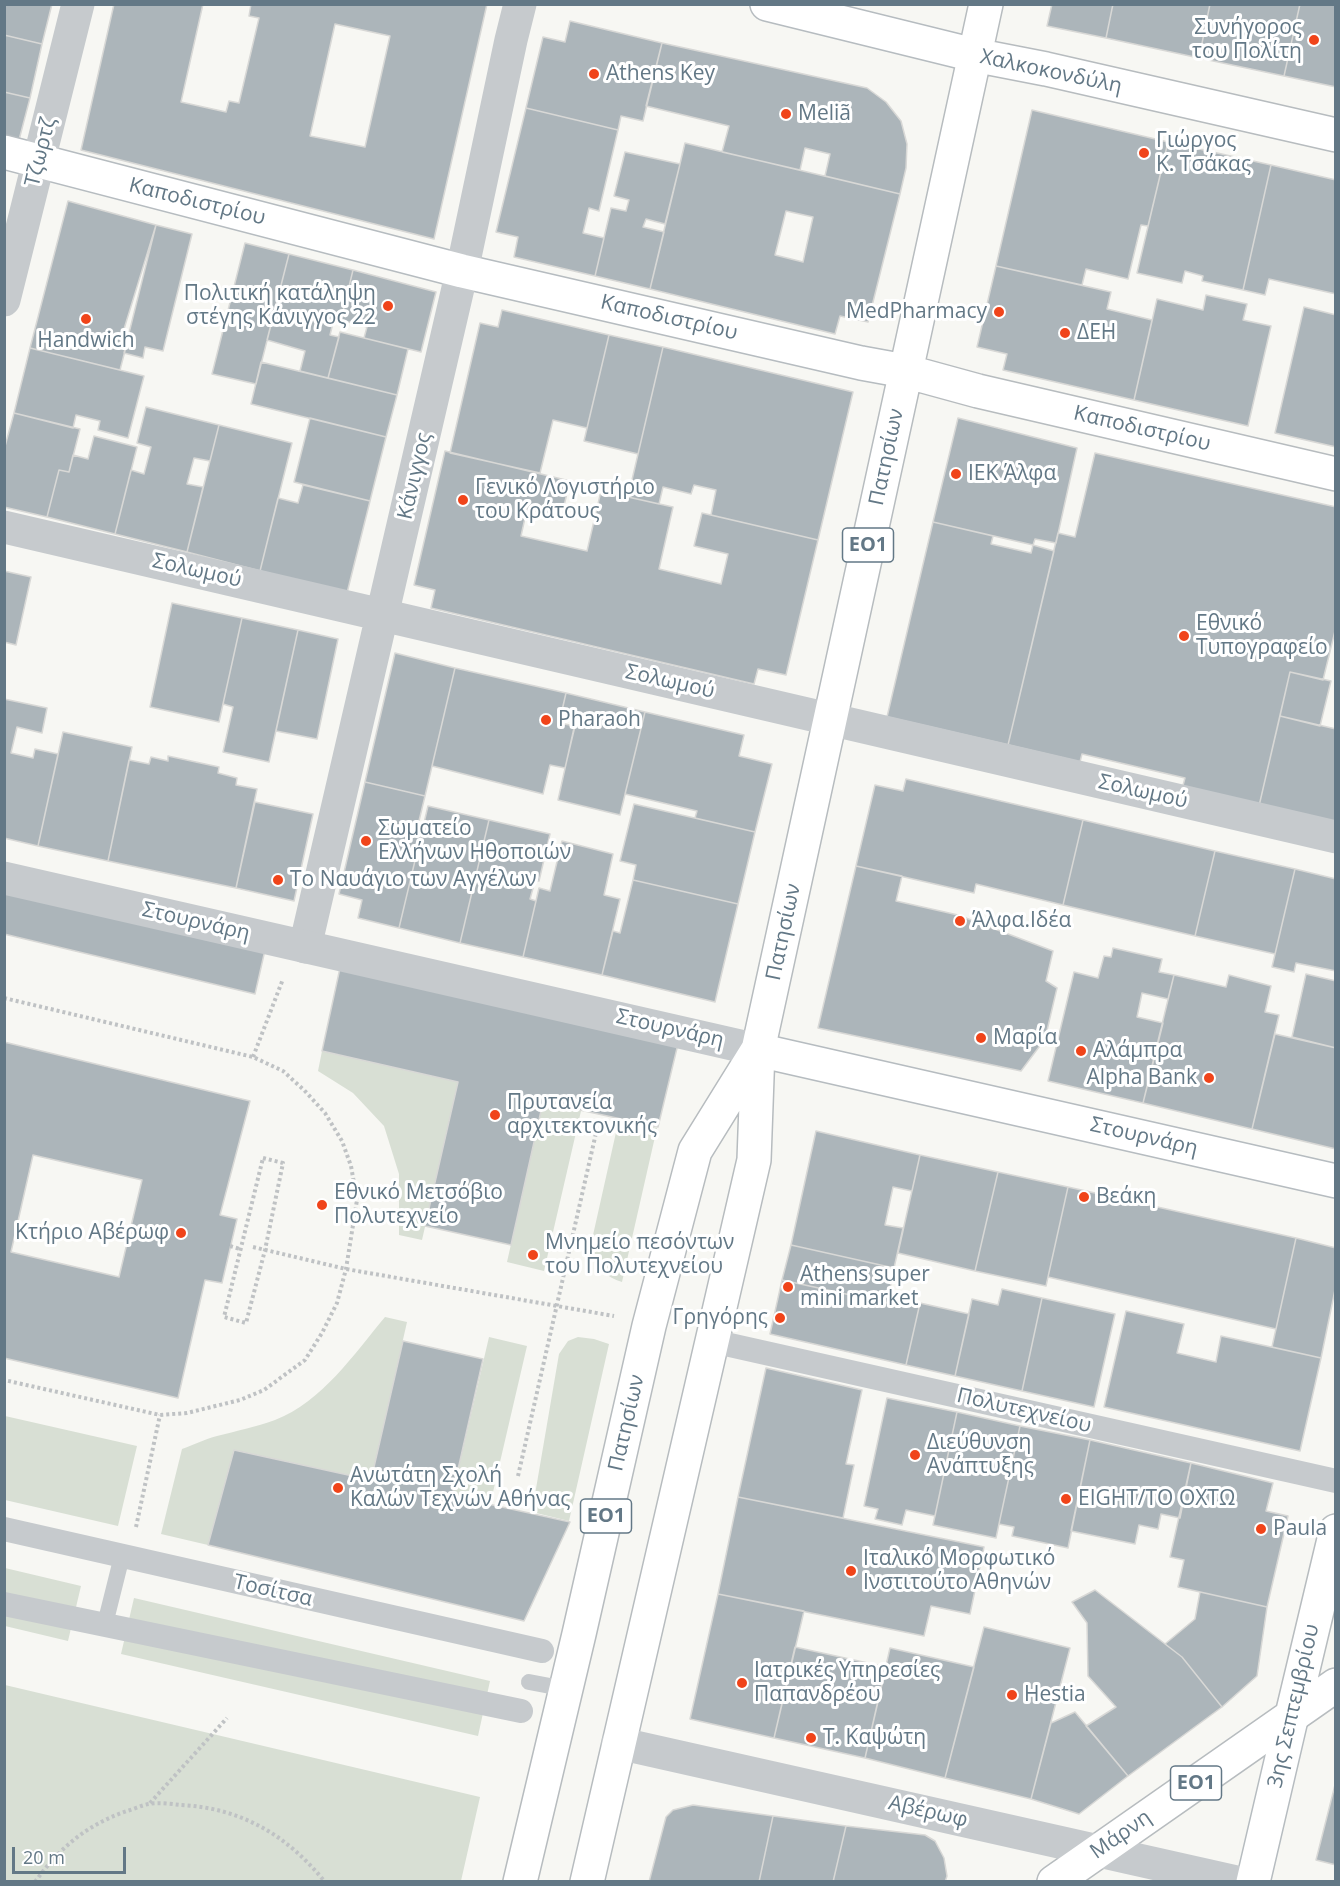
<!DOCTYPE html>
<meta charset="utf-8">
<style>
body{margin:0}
#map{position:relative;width:1340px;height:1886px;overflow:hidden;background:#f7f7f3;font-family:"Open Sans",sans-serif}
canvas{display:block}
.frame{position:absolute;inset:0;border:6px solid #637886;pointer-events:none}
.scale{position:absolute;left:12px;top:1847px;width:114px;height:27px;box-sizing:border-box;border:3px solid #637886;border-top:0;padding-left:8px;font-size:18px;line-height:21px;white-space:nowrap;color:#637886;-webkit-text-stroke:4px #fff;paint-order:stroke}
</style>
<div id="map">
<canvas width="1340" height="1886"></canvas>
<div class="frame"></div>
<div class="scale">20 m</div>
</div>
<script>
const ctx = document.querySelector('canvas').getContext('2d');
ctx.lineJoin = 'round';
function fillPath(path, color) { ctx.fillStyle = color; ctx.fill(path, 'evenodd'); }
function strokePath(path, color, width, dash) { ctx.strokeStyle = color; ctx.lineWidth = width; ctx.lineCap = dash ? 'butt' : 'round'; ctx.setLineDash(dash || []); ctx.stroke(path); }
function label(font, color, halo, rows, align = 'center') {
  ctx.font = font + ' "Open Sans",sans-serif'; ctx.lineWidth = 6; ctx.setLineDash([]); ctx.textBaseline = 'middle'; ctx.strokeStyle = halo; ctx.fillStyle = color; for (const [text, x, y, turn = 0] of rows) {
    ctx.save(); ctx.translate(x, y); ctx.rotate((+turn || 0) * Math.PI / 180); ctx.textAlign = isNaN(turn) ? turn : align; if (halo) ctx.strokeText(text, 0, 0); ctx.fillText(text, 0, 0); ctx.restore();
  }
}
fillPath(new Path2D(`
 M322,1051L458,1082L422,1240L399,1235V1174L384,1126L353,1093L318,1071Z
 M543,1102L581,1111L544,1271L507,1262Z
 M619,1119L657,1128L622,1282C606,1277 597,1268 589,1253Z
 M385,1317L407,1322L371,1481L235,1450L208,1545L161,1534L182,1449C193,1445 205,1439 217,1436C236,1431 256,1427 275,1420C322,1402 354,1354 385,1317Z
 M489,1337L527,1346L490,1505L452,1496Z
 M578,1337L594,1339L609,1344L569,1521L532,1512L559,1354L568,1341Z
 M5,1416L137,1446L118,1526L5,1500Z
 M5,1568L81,1586L68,1641L5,1626Z
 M134,1598L490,1681L478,1736L121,1654Z
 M5,1685L480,1797L461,1881H5Z`), '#d8dfd4');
const building = new Path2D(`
 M4,4H52L42,44L4,35Z
 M114,4H203L181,102L226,112L229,101L239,103L259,18L249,16L251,4H487L434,239L81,150ZM335,24L390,36L365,147L310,136Z
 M1052,4H1113L1106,38L1047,26Z
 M1113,4H1210L1199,58L1106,38Z
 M1210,4H1300L1284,76L1199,58Z
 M1300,4H1336V87L1284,76Z
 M570,21L662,43L643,121L621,116L618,130L526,108L543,37L565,42Z
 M4,35L42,44L30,98L4,92Z
 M662,43L867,88L886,102L901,121L907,144L906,168L900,194L825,176L830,154L805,148L800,170L722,152L729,126L646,106Z
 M4,92L30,98L19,140L4,137Z
 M526,108L618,130L599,211L589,208L583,233L604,238L595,276L514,257L518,237L496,232Z
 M1032,110L1168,142L1148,226L1141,225L1128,279L1086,269L1082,285L996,266Z
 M1168,142L1271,165L1243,290L1202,281L1203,276L1185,271L1182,283L1137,273Z
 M685,143L900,194L868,322L840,316L835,334L650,289ZM786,211L813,217L803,262L775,255Z
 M625,152L680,164L665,224L646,219L643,227L664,232L650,289L595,276L611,208L626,211L629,200L614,196Z
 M1271,165L1336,180V294L1269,279L1265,295L1243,290Z
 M68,201L156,225L120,342L127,343L120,370L30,348Z
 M156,225L192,234L163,351L145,347L143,358L124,353Z
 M245,243L289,254L256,384L212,374Z
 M289,254L353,270L341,320L334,319L330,335L339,337L328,378L300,371L305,351L267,340Z
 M996,266L1111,292L1107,309L1152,320L1134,400L1003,370L1007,354L977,347Z
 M353,270L436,292L421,352L364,338L367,327L341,320Z
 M1206,295L1247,304L1243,320L1271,326L1248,426L1134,400L1157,299L1203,310Z
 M1304,307L1336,315V447L1275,433Z
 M502,310L609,335L587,428L553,420L540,473L450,453L480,323L498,327Z
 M340,332L408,349L397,395L328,378Z
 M609,335L663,347L638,454L584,441Z
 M663,347L853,392L818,540L711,515L716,490L694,485L691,494L663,487L659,504L628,497Z
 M30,348L144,376L128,438L98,430L100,421L76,415L73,428L14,413Z
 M261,362L397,395L386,437L251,404Z
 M146,407L219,425L210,461L194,458L187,484L203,487L187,552L115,534L131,470L144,474L151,447L137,443Z
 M14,413L80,429L69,472L59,470L47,517L4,507V450Z
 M310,418L386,437L370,501L294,482Z
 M958,418L1077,448L1056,543L1035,539L1033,545L933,522Z
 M219,425L292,443L260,571L187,552Z
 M94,436L137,447L115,534L47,517L59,470L69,472L73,455L88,459Z
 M445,451L570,481L561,518L527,509L521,536L587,551L601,491L673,507L659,569L721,584L728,554L694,546L702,513L818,540L786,675L758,669L754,684L431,608L435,590L414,585Z
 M1095,453L1336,507V627L1323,680L1290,672L1259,806L1182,789L1185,778L1082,754L1080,762L1008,745L1058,533L1075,537Z
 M303,485L370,501L347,593L260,571L278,498L298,503Z
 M933,522L993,536L991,544L1031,553L1033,545L1054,551L1008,745L887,717Z
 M4,571L31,577L16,645L4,642Z
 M172,603L242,618L219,722L150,707Z
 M242,618L298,630L269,762L223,752L233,707L223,704Z
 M298,630L338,639L317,739L276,731Z
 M395,653L455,668L425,796L365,782Z
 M455,668L566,693L559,723L575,726L565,768L550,765L543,794L432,766Z
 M1290,672L1331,681L1320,726L1280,716Z
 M566,693L645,712L620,815L558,800L576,719L561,715Z
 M4,699L47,708L42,733L17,727L11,753L33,758L35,749L58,754L38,846L4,838Z
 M645,712L744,735L739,756L772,764L755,832L695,818L697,811L625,794Z
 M1280,716L1336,729V824L1259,806Z
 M63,732L132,747L108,861L38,846Z
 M168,756L219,767L218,773L237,778L236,785L257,789L236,888L108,861L129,760L149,764L151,757L168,761Z
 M906,779L1083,820L1063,905L976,884L974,893L856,866L875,785L903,791Z
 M365,782L425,796L418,825L423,827L399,928L358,918L362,900L339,894Z
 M255,802L313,814L294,901L236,888Z
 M634,804L755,832L738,904L633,880L636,865L620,861Z
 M428,806L489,820L460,943L399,928Z
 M489,820L550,834L539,881H535L530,899L536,901L523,957L460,943Z
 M1083,820L1215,851L1195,936L1063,905Z
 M562,841L613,854L604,895L620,899L602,975L523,957L539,888L550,891Z
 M1215,851L1295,869L1275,954L1195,936Z
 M856,866L902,876L896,901L958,915L1053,951L1046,981L1057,988L1045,1039L1021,1071L818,1028Z
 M1295,869L1336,879V971L1296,963L1294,972L1272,967Z
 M633,880L738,904L715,1002L602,975L613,931L620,933Z
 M4,891L265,950L255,994L4,934Z
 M1113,948L1162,959L1159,972L1174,975L1168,999L1142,993L1137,1017L1163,1023L1143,1103L1048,1081L1074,972L1098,978L1104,956L1111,957Z
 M340,968L678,1044L658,1127L543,1102L511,1245L425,1226L458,1082L322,1051Z
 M1306,974L1336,981V1048L1292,1037Z
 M1174,975L1226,987L1229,975L1271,986L1265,1012L1279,1015L1252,1129L1143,1103Z
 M1275,1034L1336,1048V1149L1252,1129Z
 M4,1042L250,1101L220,1215L237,1219L222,1283L205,1280L178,1398L4,1358ZM33,1155L142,1180L119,1277L11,1252Z
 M816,1131L920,1155L912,1191L893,1187L885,1225L903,1228L894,1268L791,1245Z
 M920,1155L998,1172L975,1271L898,1253Z
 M998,1172L1068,1187L1046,1286L975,1271Z
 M1068,1187L1296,1238L1276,1329L1048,1277Z
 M1296,1238L1336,1248V1285L1321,1358L1272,1347Z
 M791,1245L894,1268L887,1303L782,1280Z
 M782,1280L901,1306L903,1298L920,1303L906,1365L770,1334Z
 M1002,1289L1042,1298L1022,1391L955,1376L972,1299L998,1305Z
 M1042,1298L1115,1314L1094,1407L1022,1391Z
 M920,1303L969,1314L955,1376L906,1365Z
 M1126,1311L1184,1324L1177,1353L1216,1362L1221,1336L1321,1358L1300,1451L1104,1407Z
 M403,1341L483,1359L452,1496L570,1522L524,1621L208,1545L234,1450L371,1480Z
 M766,1368L862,1390L846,1464L854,1465L843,1518L738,1497Z
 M887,1398L957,1412L935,1516L906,1510L902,1525L875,1519L878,1509L864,1506Z
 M957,1412L1020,1426L996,1538L933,1525Z
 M1020,1426L1090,1440L1068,1548L1012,1536L1014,1527L999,1524Z
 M1090,1440L1191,1463L1180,1518L1161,1514L1158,1529L1139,1525L1135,1544L1071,1531Z
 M1191,1463L1273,1483L1266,1511L1288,1516L1267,1607L1178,1587L1184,1560L1170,1557Z
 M738,1497L984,1547L970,1614L931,1606L924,1636L718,1594Z
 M1095,1590L1182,1657L1222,1707L1128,1776L1086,1726L1116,1707L1088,1676L1087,1623L1072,1602Z
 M1200,1592L1267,1607L1257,1676L1222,1707L1182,1657L1165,1644L1195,1619Z
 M718,1594L804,1611L774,1738L690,1719Z
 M984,1627L1070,1648L1031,1799L945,1778Z
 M795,1647L886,1667L865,1758L774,1738Z
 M890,1648L974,1667L945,1778L865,1758Z
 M1075,1712L1128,1776L1079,1814L1031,1799L1051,1723Z
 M1336,1781V1865L1316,1860Z
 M693,1805L773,1816L759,1882H649L666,1817L673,1810Z
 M773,1816L846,1826L833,1882H759Z
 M846,1826L925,1835L935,1841L944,1858L947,1876L945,1882H833Z`);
fillPath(building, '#acb5ba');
strokePath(building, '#d8d8d6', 1.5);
const secondary = new Path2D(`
 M767,4L974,55
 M4,152L462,271L861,363L905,371
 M758,1050L1336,1181
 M1253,1882L1292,1715`);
const primary = new Path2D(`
 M974,55L1046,69L1336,135
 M905,371L978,391L1336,474
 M1292,1715L1336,1531
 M520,1882L579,1634L649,1326L695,1151L757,1051
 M587,1882L754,1160L758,1050L986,4
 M1054,1882L1336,1685`);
strokePath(secondary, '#b6bcc0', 36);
strokePath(primary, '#b7bcbf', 36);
strokePath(new Path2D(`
 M4,998L253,1057L283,1071L304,1090L325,1113L342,1141L351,1166L357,1200L346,1269L337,1303L322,1333L305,1360L264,1390L240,1400L187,1413L160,1415L4,1380
 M253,1057L283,979
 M263,1158L283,1163L265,1250L246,1323L224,1317Z
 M230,1246L240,1249
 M253,1247L346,1269L614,1316
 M518,1476L596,1133
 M136,1527L160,1415
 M150,1803L227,1718
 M35,1882C59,1848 88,1824 127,1811C134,1809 142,1805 149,1804C159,1802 171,1804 181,1805C241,1808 287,1835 325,1882`), '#bfc2c4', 4, [3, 3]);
strokePath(new Path2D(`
 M105,1624L122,1556
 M529,1682L566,1689`), '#c6cacd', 16);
strokePath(new Path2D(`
 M712,1341L1336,1481
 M4,1529L542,1651
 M4,1604L521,1711`), '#c6cacd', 24);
strokePath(new Path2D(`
 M4,300L78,4
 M4,527L1336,837
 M305,947L462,271L511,40L520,4`), '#c6cacd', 33);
strokePath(new Path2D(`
 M4,878L758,1050
 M618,1743L1237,1882`), '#c6cacd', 33);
strokePath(secondary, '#fff', 33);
strokePath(primary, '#fff', 33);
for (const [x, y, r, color] of [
 [1314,40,6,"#f0441a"],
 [594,74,6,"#f0441a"],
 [786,114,6,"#f0441a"],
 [1144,153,6,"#f0441a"],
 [388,306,6,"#f0441a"],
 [999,312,6,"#f0441a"],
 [86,319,6,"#f0441a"],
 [1065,333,6,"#f0441a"],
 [956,474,6,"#f0441a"],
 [463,500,6,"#f0441a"],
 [1184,636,6,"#f0441a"],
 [546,720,6,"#f0441a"],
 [366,841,6,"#f0441a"],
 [278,880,6,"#f0441a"],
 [960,921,6,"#f0441a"],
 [981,1038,6,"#f0441a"],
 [1081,1051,6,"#f0441a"],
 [1209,1078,6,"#f0441a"],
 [495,1115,6,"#f0441a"],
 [1084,1197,6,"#f0441a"],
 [322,1205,6,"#f0441a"],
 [181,1233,6,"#f0441a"],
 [533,1255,6,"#f0441a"],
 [788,1287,6,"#f0441a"],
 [780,1318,6,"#f0441a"],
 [915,1455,6,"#f0441a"],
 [338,1488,6,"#f0441a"],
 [1066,1499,6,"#f0441a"],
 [1261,1529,6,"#f0441a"],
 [851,1571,6,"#f0441a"],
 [742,1683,6,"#f0441a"],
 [1012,1695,6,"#f0441a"],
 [811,1738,6,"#f0441a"]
]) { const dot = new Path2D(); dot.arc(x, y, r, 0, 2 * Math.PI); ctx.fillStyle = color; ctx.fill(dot); strokePath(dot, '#fff', 2); }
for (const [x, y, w] of [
 [868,545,51],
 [606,1516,51],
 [1196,1783,51]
]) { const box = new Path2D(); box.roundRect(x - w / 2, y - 17, w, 34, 4.5); ctx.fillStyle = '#fff'; ctx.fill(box); strokePath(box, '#637886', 1.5); }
label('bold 20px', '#637886', null, [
 ["ΕΟ1",868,545],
 ["ΕΟ1",606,1516],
 ["ΕΟ1",1196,1783]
]);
label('21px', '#637886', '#fff', [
 ["Συνήγορος",1302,28,"right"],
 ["του Πολίτη",1302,52,"right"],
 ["Athens Key",606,74],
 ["Meliã",798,114],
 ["Γιώργος",1156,141],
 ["Κ. Τσάκας",1156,165],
 ["Πολιτική κατάληψη",376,294,"right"],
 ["στέγης Κάνιγγος 22",376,318,"right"],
 ["MedPharmacy",987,312,"right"],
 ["ΔΕΗ",1077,333],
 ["Handwich",86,341,"center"],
 ["ΙΕΚ Άλφα",968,474],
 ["Γενικό Λογιστήριο",475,488],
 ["του Κράτους",475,512],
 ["Εθνικό",1196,624],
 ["Τυπογραφείο",1196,648],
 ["Pharaoh",558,720],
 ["Σωματείο",378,829],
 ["Ελλήνων Ηθοποιών",378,853],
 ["Το Ναυάγιο των Αγγέλων",290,880],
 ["Άλφα.Ιδέα",972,921],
 ["Μαρία",993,1038],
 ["Αλάμπρα",1093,1051],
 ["Alpha Bank",1197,1078,"right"],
 ["Πρυτανεία",507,1103],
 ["αρχιτεκτονικής",507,1127],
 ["Εθνικό Μετσόβιο",334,1193],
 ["Πολυτεχνείο",334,1217],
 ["Βεάκη",1096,1197],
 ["Κτήριο Αβέρωφ",169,1233,"right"],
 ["Μνημείο πεσόντων",545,1243],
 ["του Πολυτεχνείου",545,1267],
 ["Athens super",800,1275],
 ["mini market",800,1299],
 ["Γρηγόρης",768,1318,"right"],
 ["Διεύθυνση",927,1443],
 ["Ανάπτυξης",927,1467],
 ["Ανωτάτη Σχολή",350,1476],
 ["Καλών Τεχνών Αθήνας",350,1500],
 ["EIGHT/TO OXTΩ",1078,1499],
 ["Paula",1273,1529],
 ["Ιταλικό Μορφωτικό",863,1559],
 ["Ινστιτούτο Αθηνών",863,1583],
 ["Ιατρικές Υπηρεσίες",754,1671],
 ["Παπανδρέου",754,1695],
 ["Hestia",1024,1695],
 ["Τ. Καψώτη",823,1738]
], 'left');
label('21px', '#637886', '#fff', [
 ["Χαλκοκονδύλη",1051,72,12],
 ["Τζωρτζ",41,152,-76],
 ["Καποδιστρίου",197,202,14],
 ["Καποδιστρίου",669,318,13],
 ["Καποδιστρίου",1142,429,13],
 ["Πατησίων",887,457,-78],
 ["Κάνιγγος",415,476,-77],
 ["Σολωμού",197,571,13],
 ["Σολωμού",670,682,13],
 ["Σολωμού",1143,792,13],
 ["Στουρνάρη",196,922,13],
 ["Πατησίων",784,932,-78],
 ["Στουρνάρη",670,1029,13],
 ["Στουρνάρη",1144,1137,13],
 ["Πολυτεχνείου",1024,1411,13],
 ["Πατησίων",627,1423,-77],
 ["Τοσίτσα",273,1591,13],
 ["3ης Σεπτεμβρίου",1294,1706,-77],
 ["Αβέρωφ",928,1812,13],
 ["Μάρνη",1121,1835,-35]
]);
</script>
